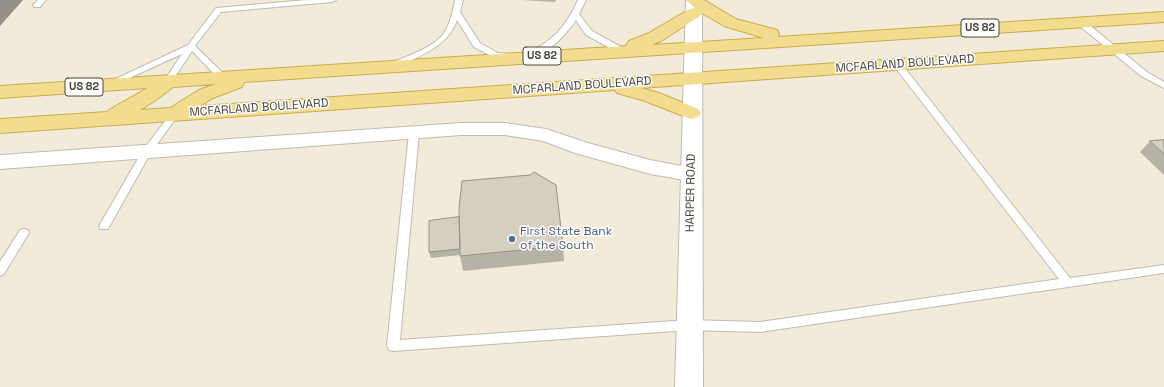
<!DOCTYPE html>
<style>
body{margin:0}
canvas{display:block;background:#f4f2ec}
</style>
<canvas width="1164" height="387"></canvas>
<script>
const ctx = document.querySelector('canvas').getContext('2d');
ctx.lineJoin = 'round';
function fillPath(path, color) { ctx.fillStyle = color; ctx.fill(path, 'evenodd'); }
function strokePath(path, color, width, dash) { ctx.strokeStyle = color; ctx.lineWidth = width; ctx.lineCap = dash ? 'butt' : 'round'; ctx.setLineDash(dash || []); ctx.stroke(path); }
function label(font, color, halo, rows, align = 'center') {
  ctx.font = font + ' "Space Grotesk",sans-serif'; ctx.lineWidth = 3; ctx.setLineDash([]); ctx.textBaseline = 'middle'; ctx.strokeStyle = halo; ctx.fillStyle = color; for (const [text, x, y, turn = 0] of rows) {
    ctx.save(); ctx.translate(x, y); ctx.rotate((+turn || 0) * Math.PI / 180); ctx.textAlign = isNaN(turn) ? turn : align; if (halo) ctx.strokeText(text, 0, 0); ctx.fillText(text, 0, 0); ctx.restore();
  }
}
fillPath(new Path2D(`
 M0,0H1164V387H0Z`), '#f3ebda');
const service = new Path2D(`
 M38,0H46L40,7H34L33,5Z
 M307,0H336L332,2L221,12L195,46L225,75L226,77L225,79H219L192,51L171,83L168,84L164,81L182,54L114,85L111,86L107,83L188,45L216,8Z
 M455,0H463L460,12L480,43L498,53L512,54V58L493,57L474,47L457,20C448,47 419,56 395,68H389V64C406,56 432,49 444,33C450,24 453,11 455,0Z
 M578,0H586L579,14L592,31L625,49V53H619L586,35L576,20C567,33 544,60 526,57V53C552,43 567,25 578,0Z
 M1076,19H1082L1147,72L1164,82V88L1141,76L1076,23Z
 M894,62H900L1070,278L1164,265V273L760,332L689,330L393,351L389,350L387,346L409,133L414,130L419,133L400,340L689,320L760,322L1059,279L894,66Z
 M175,111L179,114L150,154L108,229H100L99,226L143,150L172,112Z
 M24,229L28,230L29,233L4,274L0,276V262L20,230Z`);
const minor = new Path2D(`
 M461,123H505L546,129L588,143L650,160L698,169L701,174L698,179L691,181L650,174L575,153L543,141L505,135H461L0,169V155Z`);
const tertiary = new Path2D(`
 M686,0H702L703,387H675Z`);
const trunk = new Path2D(`
 M686,0H704L736,19L777,30L779,34L778,37L1164,12V22L244,82L242,87L213,98L200,106L1164,41V51L641,88L659,93L698,109L701,113L698,117L691,119L645,101L617,93L615,90L0,133V119L107,112C110,108 139,94 147,88L0,98V86L627,46L626,45L629,41L649,33L688,10L695,8ZM702,13L724,26L764,38L651,45L661,41L700,16ZM216,84L199,90L170,108L140,110L156,100L173,87Z`);
strokePath(service, '#bfbbaf', 2);
strokePath(minor, '#bfbbaf', 2);
strokePath(tertiary, '#bfbbaf', 2);
strokePath(trunk, '#cfab4b', 2);
fillPath(service, '#fff');
fillPath(minor, '#fff');
fillPath(tertiary, '#fff');
fillPath(trunk, '#f2dc90');
fillPath(new Path2D(`
 M522,0H556L555,2Z
 M1164,140V175L1140,152L1150,141Z
 M459,217L563,246L564,261L463,271L460,255L431,258L429,252Z`), '#b7b2a7');
fillPath(new Path2D(`
 M0,0H23L0,26Z`), '#959188');
const building = new Path2D(`
 M1164,140V154L1150,141Z
 M534,172L556,185L563,246L460,256L459,208L462,181L530,175Z
 M459,217L460,249L429,252V221Z`);
fillPath(building, '#d5cfc2');
strokePath(building, '#959188', 1);
for (const [x, y, r, color] of [
 [512,239,4,"#5c6f8a"]
]) { const dot = new Path2D(); dot.arc(x, y, r, 0, 2 * Math.PI); ctx.fillStyle = color; ctx.fill(dot); strokePath(dot, '#fff', 1.5); }
for (const [x, y, w] of [
 [980,28,38],
 [542,56,38],
 [84,87,38]
]) { const box = new Path2D(); box.roundRect(x - w / 2, y - 9, w, 18, 3); ctx.fillStyle = '#fff'; ctx.fill(box); strokePath(box, '#48443a', 1); }
label('bold 11px', '#48443a', null, [
 ["US 82",980,28],
 ["US 82",542,56],
 ["US 82",84,87]
]);
label('12px', '#48443a', '#fff', [
 ["MCFARLAND BOULEVARD",905,64,-4],
 ["MCFARLAND BOULEVARD",582,86,-4],
 ["MCFARLAND BOULEVARD",259,108,-4],
 ["HARPER ROAD",691,193,-89]
]);
label('12px', '#4e5e75', '#fff', [
 ["First State Bank",520,232],
 ["of the South",520,246]
], 'left');
</script>
